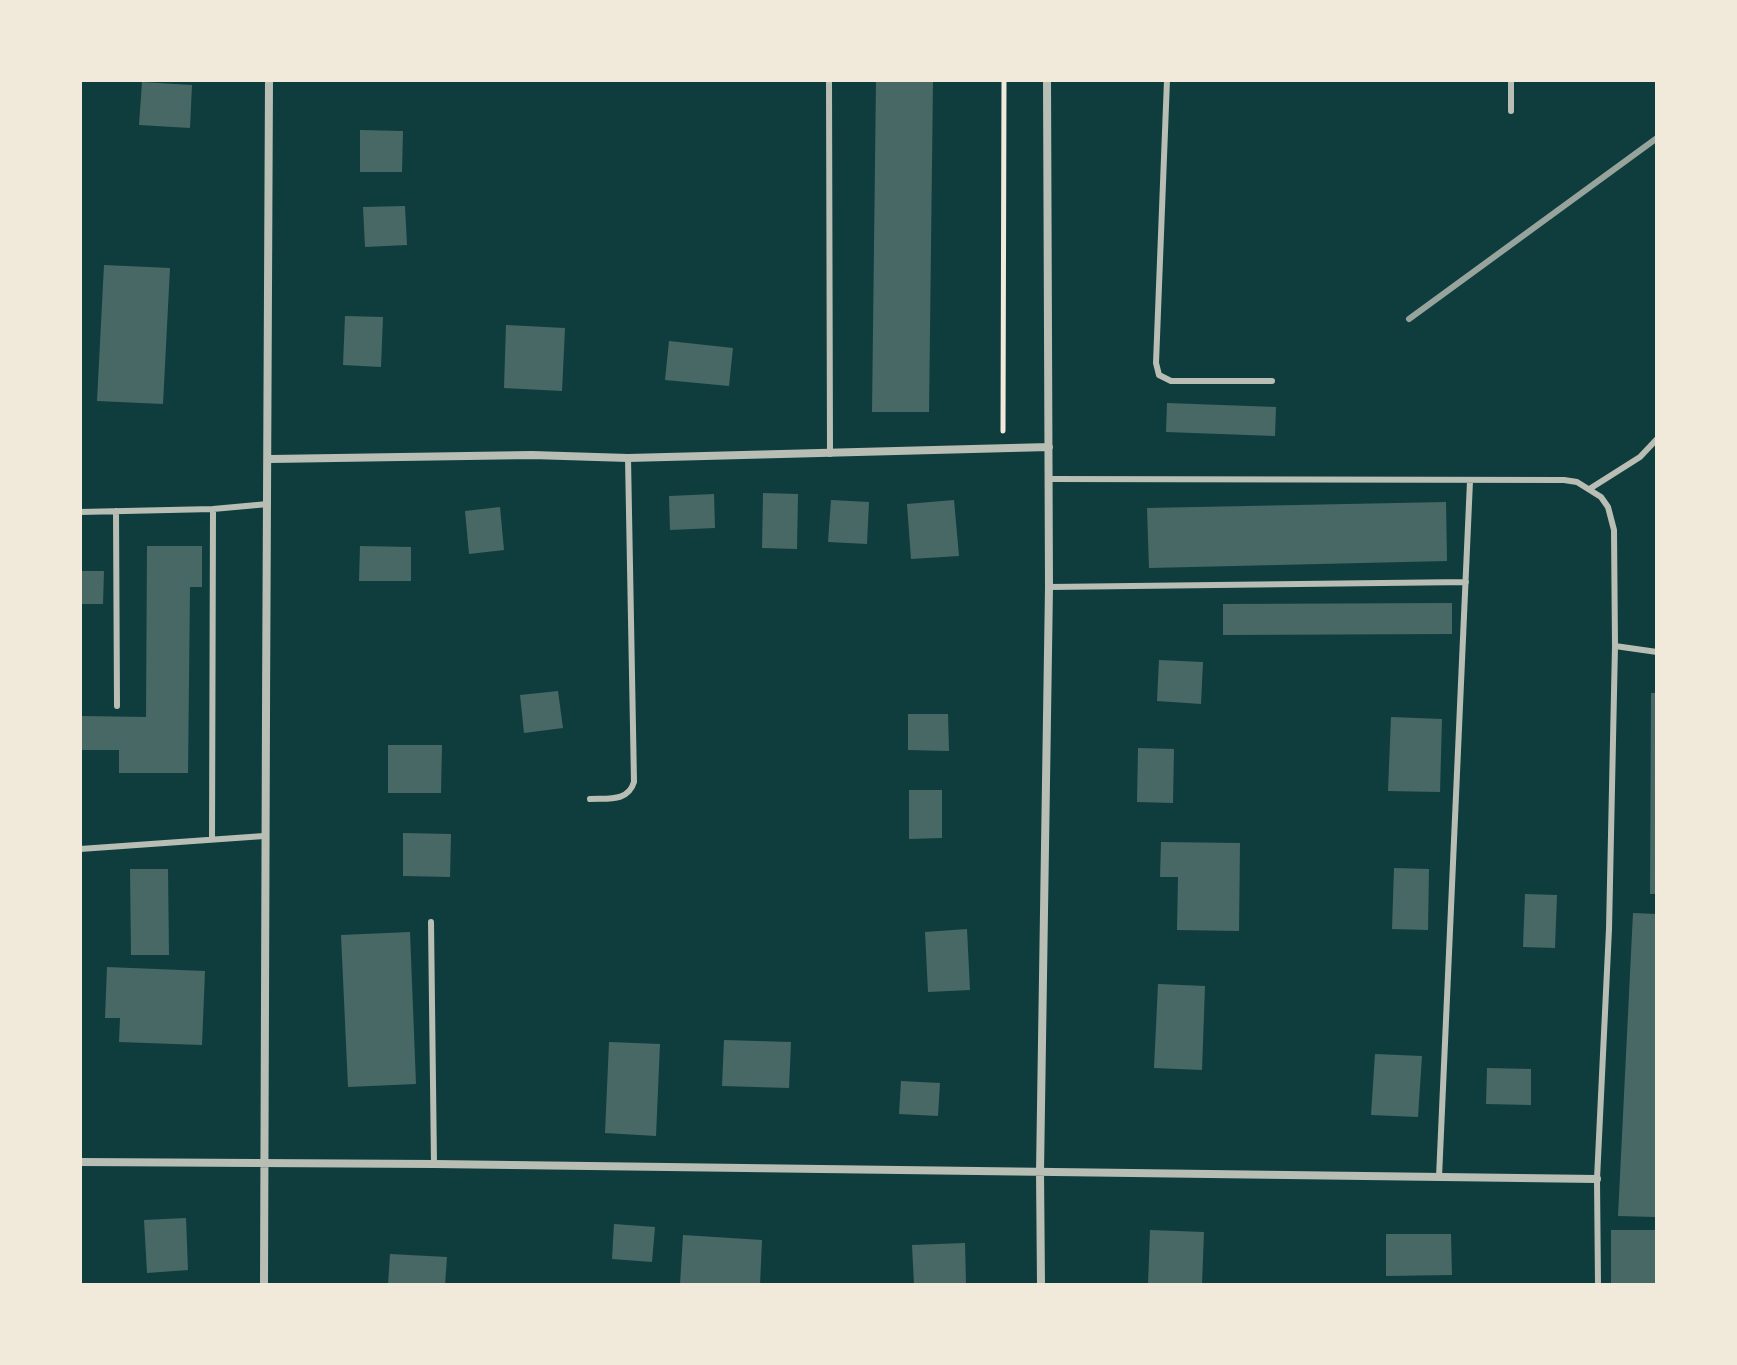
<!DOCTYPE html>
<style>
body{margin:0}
#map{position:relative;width:1737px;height:1365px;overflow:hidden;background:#0f3d3e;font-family:"Open Sans",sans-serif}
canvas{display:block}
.frame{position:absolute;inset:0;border:82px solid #f1e9da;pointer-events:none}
</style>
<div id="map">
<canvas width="1737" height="1365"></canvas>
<div class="frame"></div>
</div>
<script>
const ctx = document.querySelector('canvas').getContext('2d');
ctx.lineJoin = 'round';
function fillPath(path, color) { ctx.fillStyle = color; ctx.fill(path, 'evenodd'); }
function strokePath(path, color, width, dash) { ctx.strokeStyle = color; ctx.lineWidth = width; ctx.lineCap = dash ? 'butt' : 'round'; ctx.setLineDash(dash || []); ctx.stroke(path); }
fillPath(new Path2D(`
 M876,80H933L929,412H872Z
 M142,82L192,85L190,128L139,125Z
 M360,130L403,131L402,172H360Z
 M405,206L407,245L365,247L363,207Z
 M104,265L170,268L163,404L97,401Z
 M345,316L383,317L381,367L343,365Z
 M506,325L565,328L562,391L504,388Z
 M669,341L733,348L729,386L665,380Z
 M1167,403L1276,407L1275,436L1166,432Z
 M763,493L798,494L797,549L762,548Z
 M714,494L715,528L670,530L669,496Z
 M831,500L869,502L867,544L828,542Z
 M954,500L959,556L911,559L907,504Z
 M1446,502L1447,561L1149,568L1147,508Z
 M500,507L504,550L469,554L465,511Z
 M147,546H202V587H190L188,773H119V750H80V716L146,717Z
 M360,546L411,547V581H359Z
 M80,571H104L103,604H80Z
 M1452,603V634L1223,635V604Z
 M1159,660L1203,662L1201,704L1157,701Z
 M558,691L563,728L524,733L520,695Z
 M1651,693H1657V894H1650Z
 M908,714H948L949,751L908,750Z
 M1391,717L1442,719L1440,792L1388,791Z
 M388,745H442L441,793H388Z
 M1138,748L1174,749L1173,803L1137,802Z
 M909,790H942V838L909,839Z
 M403,833L451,834L450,877L403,876Z
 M1161,842L1240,843L1239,931L1177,930L1178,877H1160Z
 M1394,868L1429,869L1428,930L1392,929Z
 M130,869H168L169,955H131Z
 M1525,894L1557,895L1555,948L1523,947Z
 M1633,913L1657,914L1655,1217L1618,1216Z
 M967,929L970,990L928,992L925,932Z
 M410,932L416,1084L348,1087L341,935Z
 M107,967L205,971L202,1045L119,1042L120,1018H105Z
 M1158,984L1205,986L1202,1070L1154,1068Z
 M724,1040L791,1042L789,1088L722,1086Z
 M609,1042L660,1044L656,1136L605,1133Z
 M1375,1054L1422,1056L1418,1117L1371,1115Z
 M1487,1068L1531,1069V1105L1486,1104Z
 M901,1081L940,1083L938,1116L899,1114Z
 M186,1218L188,1270L147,1273L144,1220Z
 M614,1224L655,1227L652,1262L612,1259Z
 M1150,1230L1204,1232L1202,1285H1148Z
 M1611,1230H1657V1285H1611Z
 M1386,1234H1451L1452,1275L1386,1276Z
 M683,1235L762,1240L760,1285L680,1284Z
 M965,1243L966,1285H914L912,1245Z
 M390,1254L447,1257L445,1285H388Z`), '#486865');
strokePath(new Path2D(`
 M1003,431L1004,80`), '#f1e9da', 5);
strokePath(new Path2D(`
 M829,80L830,454
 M1167,80L1156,363L1159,375L1171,381H1272
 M1511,80V111
 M1049,479L1564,480L1577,482L1601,497L1608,507L1614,530L1615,646L1609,929L1597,1179L1598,1285
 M1591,488L1640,457L1657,439
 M116,511L117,706
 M80,512L213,509L268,504
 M1049,587L1466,582
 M1615,646L1657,652
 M590,799C608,798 628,802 634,782L628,458
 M212,839L213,509
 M80,849L264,836
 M431,922L434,1164
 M1439,1177L1470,481`), '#b8beb3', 6);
strokePath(new Path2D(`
 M270,459L532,455L628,458L1049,447
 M80,1162L434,1164L1597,1179
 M264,1285C262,883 270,482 269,80
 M1041,1285L1040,1171L1049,587L1047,80`), '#b8beb3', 8);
strokePath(new Path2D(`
 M1409,319L1657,138`), '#97a49c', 6);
</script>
